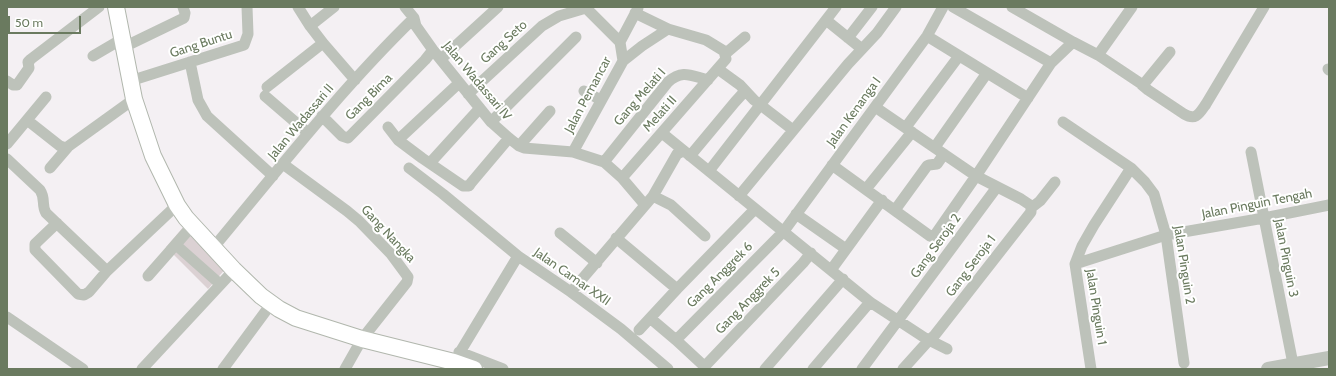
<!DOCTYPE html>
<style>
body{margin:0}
#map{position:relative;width:1336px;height:376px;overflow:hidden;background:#f4f0f3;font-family:Cabin,sans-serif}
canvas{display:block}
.frame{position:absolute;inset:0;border:8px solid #6a7a5f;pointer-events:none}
.scale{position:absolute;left:8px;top:16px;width:73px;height:18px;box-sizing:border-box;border:2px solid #6a7a5f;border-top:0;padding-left:5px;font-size:12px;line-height:14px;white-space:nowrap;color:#6a7a5f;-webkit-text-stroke:3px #fff;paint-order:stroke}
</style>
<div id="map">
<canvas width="1336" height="376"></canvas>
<div class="frame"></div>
<div class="scale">50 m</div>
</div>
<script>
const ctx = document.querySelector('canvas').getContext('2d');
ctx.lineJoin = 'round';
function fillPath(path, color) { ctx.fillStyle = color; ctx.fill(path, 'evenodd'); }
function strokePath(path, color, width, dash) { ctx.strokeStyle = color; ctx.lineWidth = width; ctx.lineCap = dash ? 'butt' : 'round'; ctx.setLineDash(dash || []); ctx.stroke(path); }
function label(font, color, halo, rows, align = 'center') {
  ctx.font = font + ' Cabin,sans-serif'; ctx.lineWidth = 4; ctx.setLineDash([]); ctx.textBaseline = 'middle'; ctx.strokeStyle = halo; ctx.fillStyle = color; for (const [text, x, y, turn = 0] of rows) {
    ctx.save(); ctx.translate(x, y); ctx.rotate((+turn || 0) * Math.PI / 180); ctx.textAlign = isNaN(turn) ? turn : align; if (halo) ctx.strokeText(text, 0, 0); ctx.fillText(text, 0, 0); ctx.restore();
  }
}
fillPath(new Path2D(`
 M185,225L227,267L208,289L166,247Z`), '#dbd1d3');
const secondary = new Path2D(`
 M116,7L134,99L153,156L177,205L186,218L234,270L261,296L279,309L296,318L362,339L454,362L474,369`);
strokePath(secondary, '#b1b7ad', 18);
strokePath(new Path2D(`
 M405,7L414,18L416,26L433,50L491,122L509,138L519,146L524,148L573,152L604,162L622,178L645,205
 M585,7L620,42
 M953,7L1051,63
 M1012,7L1073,42
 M826,20L862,49
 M310,26L334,7
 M927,36L1028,98
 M848,38L872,7
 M323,43L355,80
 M124,47L184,18L185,13L183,7
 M725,54L745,37
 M1098,55L1132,7
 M93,56L122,39
 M441,59L498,7
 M623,61L642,46L668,29
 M190,62L198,100L207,116L273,176
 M718,69L740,85L754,100L793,130
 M1328,69L1329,70
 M7,81L13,85H17L29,68L28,62L31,59L99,7
 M130,81L244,45L248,34L247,7
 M1142,85L1148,90L1184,114C1196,121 1199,114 1206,104L1264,7
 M267,87L323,43L310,26L298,7
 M584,91L601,100
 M468,94L542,26L559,16L586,8L587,7
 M265,96L308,133
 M875,107L976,176L1021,199L1030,205L1031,208
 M322,116L342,136L348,138L425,60L433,50
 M27,120L60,146L66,148L134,99
 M491,122L576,37
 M1063,122L1131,168L1145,182L1154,194L1166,235L1184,363
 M388,127L398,140L422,158L463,186H469L471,183L509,138
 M906,127L959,56
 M662,133L870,302L925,338L947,349
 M398,140L459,83
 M7,144L46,97
 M519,146L550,111
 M935,147L987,73
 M573,152L623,61L620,42L638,8
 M1251,152L1294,369
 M690,156L735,102L745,91
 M7,159L40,190C46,199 41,205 46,213L107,271L177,205
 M604,162L668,82C683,69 691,76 708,80
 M430,163L480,108
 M283,164L347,211L359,221L391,254L408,277L407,282L362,339L345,369
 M832,165L930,236L933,237L935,235L976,176L1051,63L1073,42L1098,55L1143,85L1170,52
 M50,168L68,147
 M409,168L443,194L518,256
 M709,171L836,7
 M622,178L726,59L724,51L706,40L668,29L635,13
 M866,189L912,132
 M653,196L671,205L705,236
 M739,196L848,64L877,33L896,7
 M895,210L927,166L929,165L937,164L944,154
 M796,214L846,249
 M57,223L35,244V250L78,294L84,295L89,292L107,271
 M560,233L597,263
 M616,238L677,289
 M176,245L220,284
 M213,248C278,170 341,89 414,18
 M1075,264L1166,235L1264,218L1329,205
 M831,270L882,200
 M148,276L192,226
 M571,292L653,196L677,154L683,151
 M7,317L83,369
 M650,318L676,340L703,365L705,366L803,263L811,253
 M639,330L677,289L755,209
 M676,340L784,231L927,36L943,7
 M459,352L503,369
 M454,362L518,256L571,292L621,329L668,369
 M142,369L234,270
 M223,369L271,304
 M765,369L843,279
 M813,369L870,302
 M862,369L997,187
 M903,369L930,339L934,336L1031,212V208L1040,201L1055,182
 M1091,369L1075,264L1082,246L1094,225L1131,168`), '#bdc2ba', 11);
strokePath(new Path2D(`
 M1268,369L1329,358`), '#bdc2ba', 14);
strokePath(secondary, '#fff', 16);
label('13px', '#6a7a5f', '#fff', [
 ["Gang Seto",504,42,-42],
 ["Gang Buntu",201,44,-18],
 ["Jalan Wadassari IV",477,81,50],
 ["Jalan Pemancar",588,95,-62],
 ["Gang Bima",369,97,-45],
 ["Gang Melati I",640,97,-49],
 ["Jalan Kenanga I",854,112,-54],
 ["Melati II",660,114,-48],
 ["Jalan Wadassari II",301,122,-50],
 ["Jalan Pinguin Tengah",1257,204,-11],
 ["Gang Nangka",388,234,47],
 ["Gang Seroja 2",936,246,-54],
 ["Jalan Pinguin 3",1286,258,79],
 ["Jalan Pinguin 2",1184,265,81],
 ["Gang Seroja 1",971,266,-53],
 ["Gang Anggrek 6",720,275,-45],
 ["Jalan Camar XXII",572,277,35],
 ["Gang Anggrek 5",748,301,-46],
 ["Jalan Pinguin 1",1096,307,81]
]);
</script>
